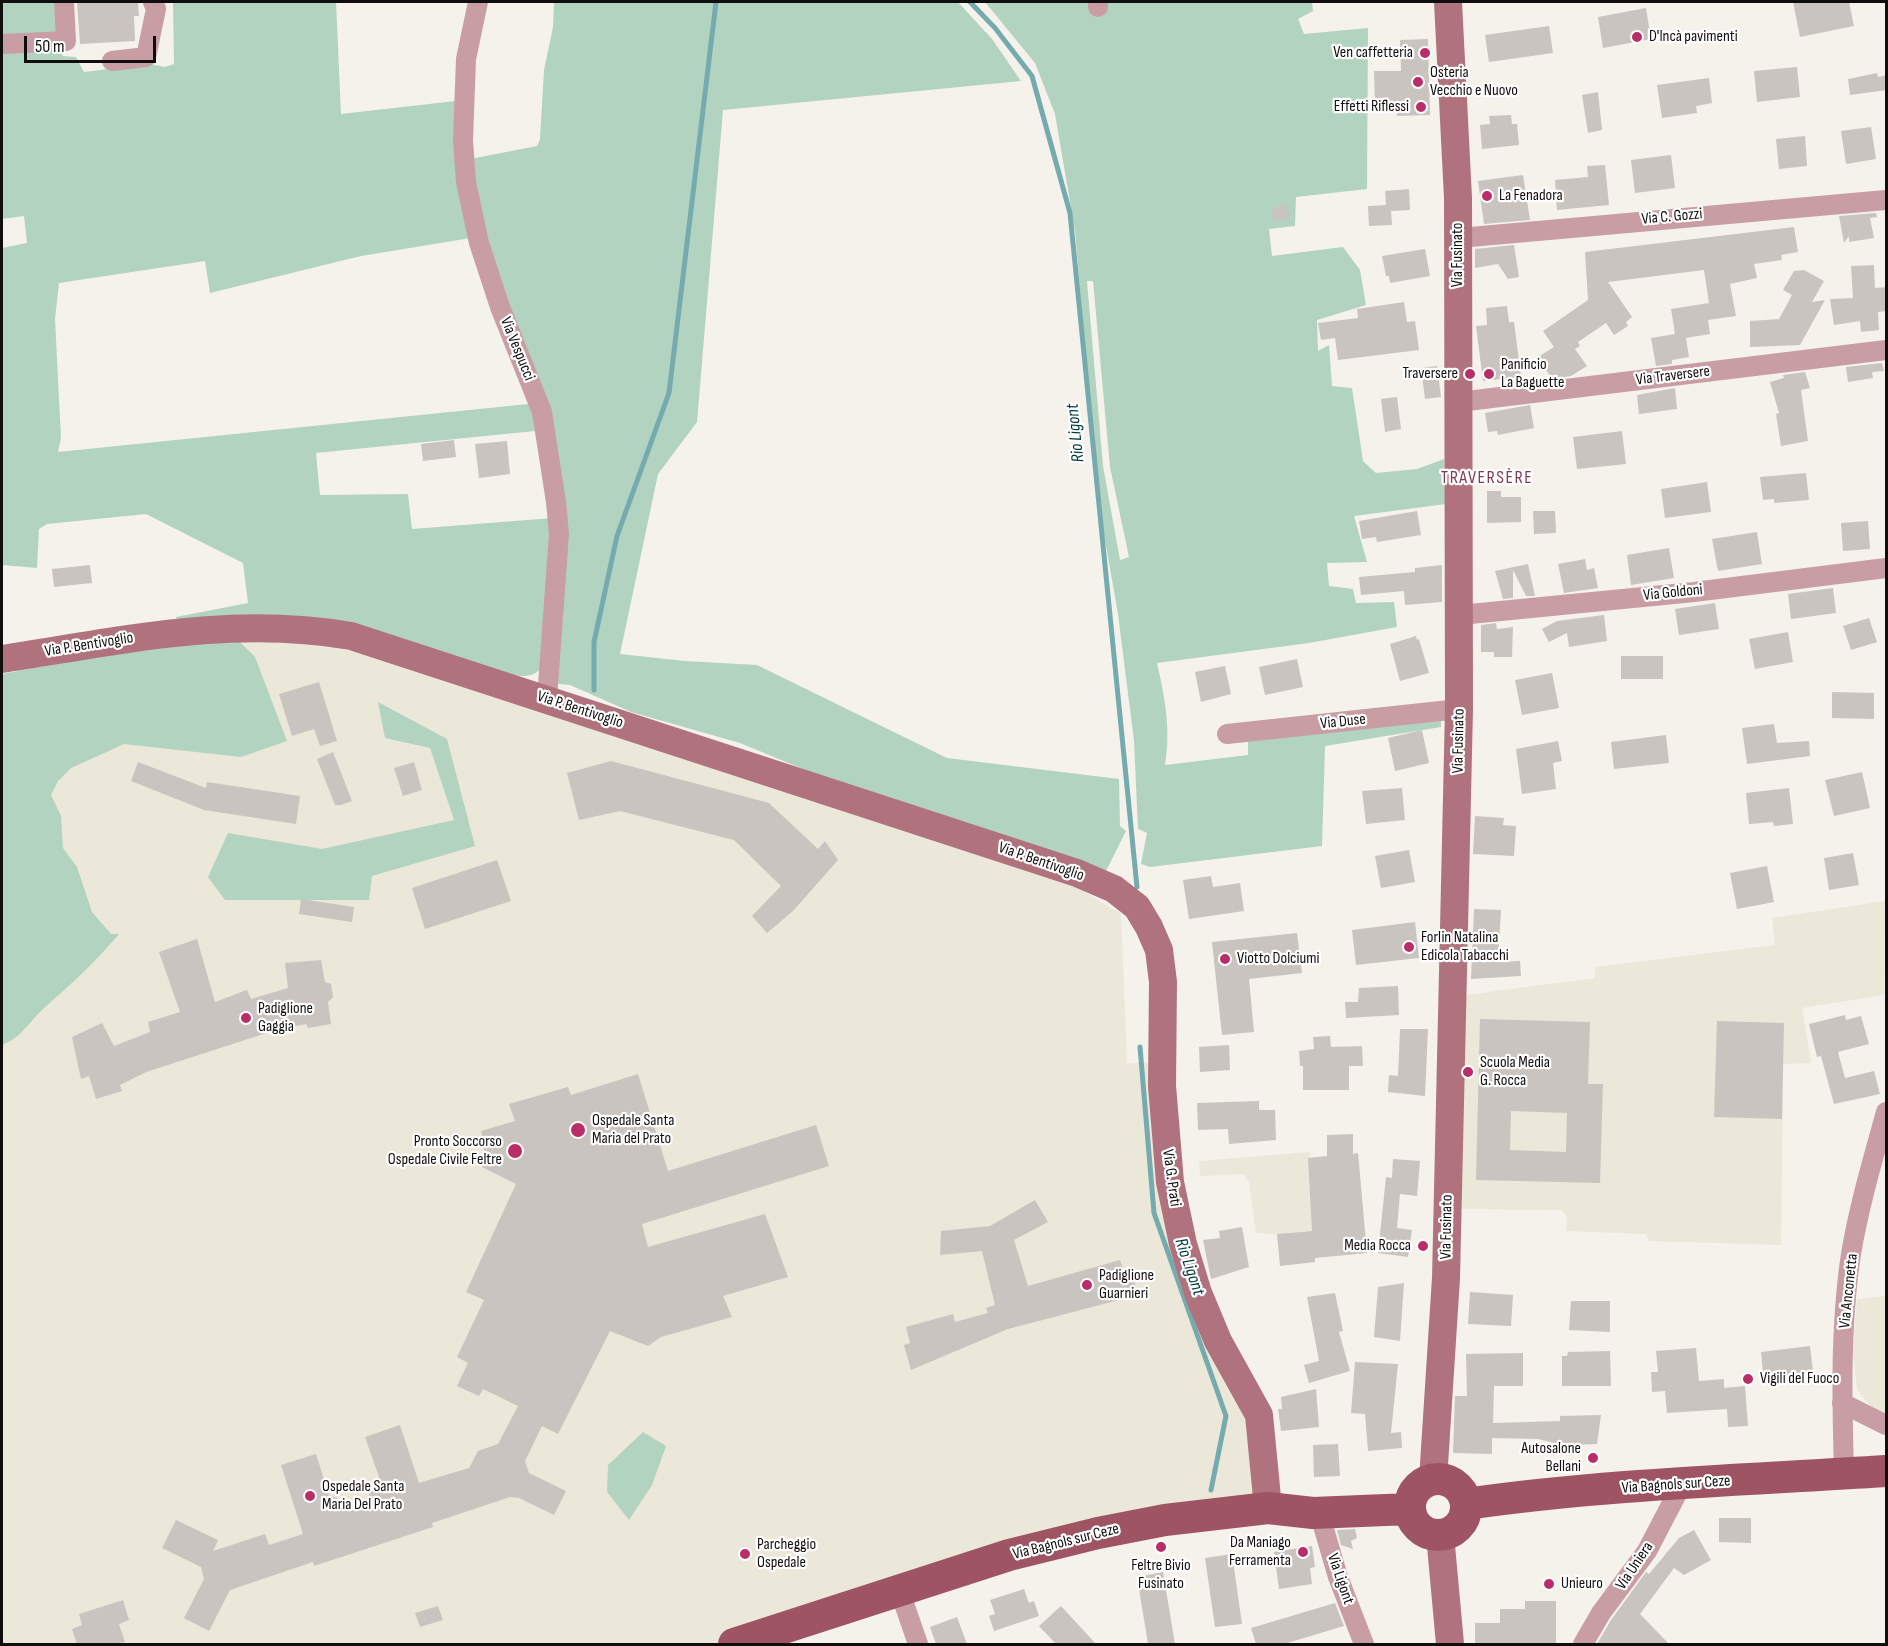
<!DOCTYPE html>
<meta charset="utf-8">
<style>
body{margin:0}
#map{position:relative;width:1888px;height:1646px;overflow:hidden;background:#f4f2eb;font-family:"Sofia Sans Condensed",sans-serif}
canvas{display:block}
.frame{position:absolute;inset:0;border:3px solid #0f0e0c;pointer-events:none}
.scale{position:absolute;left:24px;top:36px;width:132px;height:27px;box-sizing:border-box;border:3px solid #0f0e0c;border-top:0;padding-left:8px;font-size:18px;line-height:21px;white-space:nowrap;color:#0f0e0c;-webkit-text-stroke:4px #fff;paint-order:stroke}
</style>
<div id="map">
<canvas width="1888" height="1646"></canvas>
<div class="frame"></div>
<div class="scale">50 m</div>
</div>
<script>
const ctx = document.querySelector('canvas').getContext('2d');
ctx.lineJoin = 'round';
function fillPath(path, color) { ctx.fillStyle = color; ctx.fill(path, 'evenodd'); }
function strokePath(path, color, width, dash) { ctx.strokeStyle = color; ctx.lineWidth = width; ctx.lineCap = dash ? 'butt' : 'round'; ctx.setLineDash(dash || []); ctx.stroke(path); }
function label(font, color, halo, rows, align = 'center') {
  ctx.font = font + ' "Sofia Sans Condensed",sans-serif'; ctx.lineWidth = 4.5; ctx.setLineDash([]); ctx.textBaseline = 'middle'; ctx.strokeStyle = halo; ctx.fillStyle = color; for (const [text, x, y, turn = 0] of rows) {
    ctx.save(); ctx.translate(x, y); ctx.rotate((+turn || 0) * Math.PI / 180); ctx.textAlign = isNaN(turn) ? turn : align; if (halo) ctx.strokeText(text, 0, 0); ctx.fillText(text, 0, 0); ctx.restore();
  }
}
fillPath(new Path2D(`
 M236,638L272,640L360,652L1025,870L1078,888L1121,914L1127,1063H1151L1152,1105L1247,1411L1256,1496L734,1644H2V678L186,650L244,645Z
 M1885,901L1884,995L1802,1008L1811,1063L1783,1064L1781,1245L1649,1241L1646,1234L1566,1231L1567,1217L1562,1210L1459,1209L1451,997L1595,978V967L1775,945L1772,918Z
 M1310,1152L1309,1158L1358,1153L1364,1226L1277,1234L1256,1233L1249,1182L1244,1174L1200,1176L1199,1161Z
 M1886,1296V1414L1871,1407L1857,1390L1853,1351L1857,1299Z`), '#ebe7d9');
fillPath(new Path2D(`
 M2,2H59L58,42L2,44Z
 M173,2H336L341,114L464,100L465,160L537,146L540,139L544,70L553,27L554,2H958L992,39L1021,81L723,110L697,422L658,474L620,654L685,661L757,665L947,758L1119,779L1120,826L1126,831L1103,877L880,801L740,743L631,712L570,685L549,683L541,669C527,682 509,674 492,669L178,623L176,617L248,603L243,563L146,514L47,524L39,529L37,568L2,565V248L27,243L24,216L2,219V47L56,45L63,56L76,57L84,72L150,64L165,67L174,64ZM477,237L538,403L58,452L61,438L55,319L59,283L205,261L210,293L361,256ZM535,431L553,518L412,529L408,494L320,495L316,453Z
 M985,2H1312L1313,11L1298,19L1304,34L1368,28L1367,189L1296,197L1295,226L1269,229L1272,256L1343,247L1360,270L1366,305L1317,320L1318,351L1329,345L1332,386L1352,388L1363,461L1376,473L1417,469L1444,459L1446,504L1354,516L1367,562L1327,563L1329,586L1353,589L1356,603L1394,602L1397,627L1309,643L1157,663C1165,698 1171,730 1165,765L1248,755V738L1441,720V727L1325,746L1322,846L1150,867L1141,864L1147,833L1138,829L1134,741L1118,614L1098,500L1075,231L1055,114L1035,63ZM1087,281H1093L1110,467L1129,557L1120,560L1103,466Z
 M236,638L255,657L287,741L241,757L124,744L71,768L58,781L51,795L61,816L63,848L77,867L92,912L111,934H119C94,964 71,984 43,1009C29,1022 21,1038 2,1045V674L76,660Z
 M378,702L447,739L475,846L372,876L369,900H225L208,877L228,833L322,849L454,820L430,748L385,738Z
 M643,1432L666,1446L652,1485L629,1520L607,1492L608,1465Z`), '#b3d3c1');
strokePath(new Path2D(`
 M970,2L995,28L1032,76L1070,213L1137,887
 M594,690V642L617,536L669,393L716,2
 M1140,1047L1154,1213L1226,1416L1211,1490`), '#75abaf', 5);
fillPath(new Path2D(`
 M77,2H138L139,16H134L135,41L80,44Z
 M1793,2H1849L1854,26L1800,37Z
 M1646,8L1651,39L1603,48L1598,17Z
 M1549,26L1553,53L1489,62L1485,35Z
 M1428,39L1430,115L1397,116V103H1375L1374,71H1401L1400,40Z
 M1797,67L1800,97L1757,102L1754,71Z
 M1877,73L1878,77L1887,75V90L1850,95L1848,79Z
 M1709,78L1712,103L1696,106L1697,113L1662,118L1657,85Z
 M1598,92L1602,130L1588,133L1582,95Z
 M1511,115L1512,124H1517L1519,145L1482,149L1480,125L1490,124L1489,116Z
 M1871,127L1876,159L1846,164L1841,131Z
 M1805,136L1807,166L1779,169L1776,139Z
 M1671,155L1675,188L1635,193L1631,160Z
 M1605,165L1609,205L1557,210L1555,180L1588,177L1587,166Z
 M1523,175L1530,220L1484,224L1478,181Z
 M1409,189L1410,210L1391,211L1392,225L1369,226L1368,206L1386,205L1385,191Z
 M1286,204L1290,217L1275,222L1271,209Z
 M1876,213L1877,217L1870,218L1874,238L1849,242V236L1844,243L1839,216Z
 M1794,227L1798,252L1781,255L1782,260L1754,264L1757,278L1730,284L1736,316L1708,320L1710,334L1686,338L1689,357L1672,360V364L1656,366L1651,338L1675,334L1671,309L1709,303L1704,270L1608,282L1632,317L1626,322L1628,326L1614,335L1606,323L1578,342L1580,346L1575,349L1587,366L1571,376L1552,379L1538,357L1554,347L1543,331L1588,300L1585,252Z
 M1514,245L1519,277L1508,279L1498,264L1475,268V249Z
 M1425,249L1430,276L1390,283L1389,276H1386L1382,256Z
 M1874,265L1875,288L1887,287V311L1878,312L1879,330L1861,332L1860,321L1834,325L1830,299L1853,298L1851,266Z
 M1804,270L1824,281L1812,302L1825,300L1800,345L1750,347V321L1779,319L1792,295L1783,290L1794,271Z
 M1404,302L1407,322L1415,321L1419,350L1338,360L1335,338L1321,340L1318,323L1358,318L1357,309Z
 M1507,306L1509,322H1514L1521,377L1483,381L1476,326L1487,325L1486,308Z
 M1882,363L1884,371L1872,372L1873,378L1848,382L1846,367Z
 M1437,366L1441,397L1425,399L1421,368Z
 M1805,372L1810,388L1801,390L1808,441L1781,446L1776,414L1779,413L1770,382L1784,378L1783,375Z
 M1675,388L1677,409L1639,414L1637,395Z
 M1397,397L1401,429L1385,432L1381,399Z
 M1530,405L1534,428L1498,435L1497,431L1488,432L1485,413Z
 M1622,431L1626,464L1577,469L1573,437Z
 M454,440L456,457L423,461L421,444Z
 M507,441L510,474L479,478L475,444Z
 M1806,473L1809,500L1774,503V499L1763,500L1760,477Z
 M1707,482L1711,512L1665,518L1661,489Z
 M1487,491H1501V497H1521V522L1487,523Z
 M1417,511L1421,535L1377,542L1376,537L1362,539L1359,521Z
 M1533,511H1555L1556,533L1534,534Z
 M1868,521L1870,549L1843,551L1841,523Z
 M1757,532L1762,564L1718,571L1712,539Z
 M1669,548L1674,578L1631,585L1627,555Z
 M1585,559L1587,570L1594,568L1598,588L1564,593L1558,564Z
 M1528,564L1535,596H1526L1513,570V598L1503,599L1495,571Z
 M90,565L92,583L54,587L52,569Z
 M1442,565V602L1405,605L1404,591L1361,595L1359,577L1415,572V568Z
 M1833,588L1836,613L1791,619L1788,594Z
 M1715,603L1719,629L1679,635L1675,609Z
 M1604,615L1607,641L1569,647L1567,633L1549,642L1542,629L1557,621Z
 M1869,618L1877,642L1851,650L1843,626Z
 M1496,623L1497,629L1513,627L1512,657H1494V652H1481V625Z
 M1788,632L1793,662L1755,669L1749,639Z
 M1416,636L1417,640L1419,639L1429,673L1400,681L1390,644Z
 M1621,656H1663V679H1621Z
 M1297,659L1303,687L1265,695L1259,667Z
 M1225,666L1231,694L1201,702L1195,672Z
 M1552,673L1559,708L1522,715L1515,680Z
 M319,682L337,741L320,746L314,729L292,736L279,694Z
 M1832,692L1874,693V719L1832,718Z
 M1774,724L1777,743L1809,741L1810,756L1747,764L1742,728Z
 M1422,730L1429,763L1395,771L1388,738Z
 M1666,735L1669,763L1614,769L1611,742Z
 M1558,741L1562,761L1553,763L1556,789L1522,794L1516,749Z
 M333,752L352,801L341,805H335L317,759Z
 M611,761L769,803L818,849L825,841L838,860L793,911L767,933L752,916L781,886L734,840L620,811L579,820L567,773Z
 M138,762L206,788L207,782L300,796L296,824L204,810L131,781Z
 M414,762L422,790L403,796L394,768Z
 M1862,772L1870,808L1834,816L1825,780Z
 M1402,788L1405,820L1366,824L1362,791Z
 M1789,788L1793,824L1774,826L1773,822L1749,824L1746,793Z
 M1475,816L1504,818L1503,825L1516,826L1514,856L1473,854Z
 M1409,850L1415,882L1381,888L1375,856Z
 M1853,853L1859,885L1829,890L1824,858Z
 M497,860L511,901L425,929L412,888Z
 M1767,866L1774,902L1737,909L1730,873Z
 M1211,876L1213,887L1240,883L1244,911L1189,919L1183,880Z
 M301,899L354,907L352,922L299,914Z
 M1474,909L1501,910L1498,962L1520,961L1521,976L1471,979Z
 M1415,922L1419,958L1356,965L1352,930Z
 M1297,933L1302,973L1249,979L1254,1032L1222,1035L1212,942Z
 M197,939L215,1002L247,990L251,999L288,988L285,963L321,960L325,982L331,984L333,997L328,1002L331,1024L308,1028L306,1024L276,1030L146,1072L120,1085L122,1091L96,1099L89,1076L81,1079L72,1037L102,1023L114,1046L150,1032L148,1022L180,1012L159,952Z
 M1398,986L1399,1015L1346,1018L1345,1002H1358L1359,988Z
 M1845,1015L1846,1020L1861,1016L1869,1044L1838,1052L1845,1078L1874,1071L1880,1094L1834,1104L1821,1056L1817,1057L1809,1024Z
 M1480,1019L1590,1022L1588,1084H1603L1600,1183L1476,1180ZM1511,1111L1567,1113L1566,1152L1510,1150Z
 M1717,1021L1784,1023L1782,1119L1714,1117Z
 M1400,1029H1428L1425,1096L1388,1092L1389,1075L1398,1076Z
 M1330,1036L1331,1047L1362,1046L1363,1066H1349V1090H1303V1066H1300L1299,1051L1314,1049L1313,1037Z
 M1229,1045L1230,1070L1200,1072L1199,1047Z
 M638,1074L668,1171L816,1125L829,1166L642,1224L648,1247L765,1214L788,1277L723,1296L732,1317L661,1337L648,1346L610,1331L558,1434L542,1426L525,1461L529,1473L566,1491L554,1515L519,1498L510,1497L432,1523L433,1527L314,1566L313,1562L230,1590L209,1631L184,1618L204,1579L201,1567L162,1548L176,1520L218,1540L213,1551L265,1534L269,1545L303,1534L281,1465L316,1454L329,1495L360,1507L380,1480L365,1437L400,1425L419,1483L469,1468L478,1451L498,1444L518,1406L483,1389L479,1396L457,1386L468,1363L457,1357L484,1300L466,1292L516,1184L482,1167L485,1157L481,1131L515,1121L509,1104L568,1087L571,1095Z
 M1259,1101V1110H1275L1276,1140L1229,1144L1228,1129L1198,1130L1197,1103Z
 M1353,1134V1154L1358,1153L1367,1253L1315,1258V1262L1280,1266L1277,1234L1312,1231L1308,1158L1327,1156V1135Z
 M1393,1159L1420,1161L1417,1196L1400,1194L1397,1228L1412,1230L1408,1257L1378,1253L1386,1177L1392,1178Z
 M1035,1200L1048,1222L1014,1240L1028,1286L1120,1260L1125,1275L1132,1273L1138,1295L1008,1329L911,1370L904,1345L910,1343L906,1327L953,1314L955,1322L988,1313L986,1308L995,1305L982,1251L940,1255L941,1231L990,1226Z
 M1242,1227L1249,1267L1211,1279L1203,1240L1220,1238L1219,1231Z
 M1404,1283L1400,1341L1374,1337L1378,1287Z
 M1470,1292L1513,1295L1511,1326L1468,1324Z
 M1335,1293L1343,1331L1339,1332L1350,1371L1309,1383L1304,1365L1319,1361L1307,1297Z
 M1571,1301H1610V1332L1569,1330Z
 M1810,1346L1814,1380L1764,1385L1761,1352Z
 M1696,1348L1699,1381L1724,1379V1388L1745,1386L1748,1426L1728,1427L1727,1409L1667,1413L1665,1391L1652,1392L1651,1372H1658L1656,1351Z
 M1610,1351L1611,1386H1562V1356H1567L1568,1352Z
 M1523,1353V1386H1494L1493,1423L1560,1421V1416L1601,1415L1597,1444L1562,1445L1538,1439L1492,1438V1454L1453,1453L1455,1396H1467L1466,1354Z
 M1355,1362L1398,1364L1391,1433L1401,1432L1402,1448L1368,1451L1365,1414L1351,1413Z
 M1316,1389L1319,1427L1281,1431L1278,1409H1282L1281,1397Z
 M1338,1444L1340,1476L1314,1477L1313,1445Z
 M1719,1518H1751V1543L1719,1542Z
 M1355,1529L1357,1538L1351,1541L1353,1549L1341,1545L1337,1530Z
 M1694,1530L1711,1560L1684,1575L1674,1568L1640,1614L1669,1644H1597L1611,1620L1646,1572L1649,1574L1679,1538Z
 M1312,1546L1315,1567L1310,1568L1312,1584L1279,1589L1274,1552Z
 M1232,1554L1242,1624L1215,1627L1205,1558Z
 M1163,1572L1175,1644H1148L1137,1577Z
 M1024,1589L1029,1603L1034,1601L1039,1616L994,1631L989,1616L995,1614L990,1600Z
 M123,1600L129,1620L119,1624L125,1642L115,1644H77L72,1629L82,1625L79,1614Z
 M1525,1601H1556V1644H1475V1623H1500V1609H1525Z
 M1335,1603L1344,1626L1284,1644H1256L1251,1628Z
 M438,1606L443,1620L420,1627L415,1613Z
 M1061,1606L1096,1644H1056L1039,1626Z
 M957,1617L967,1644H936L930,1627Z`), '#cac4c0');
strokePath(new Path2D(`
 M478,2L466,59L463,140L466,182L479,243L500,307L542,412L556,502L559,534L547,699
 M1098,2V7
 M2,44L66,41L64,2
 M112,61L146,57L156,9L153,2
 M1459,238L1886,200
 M1459,402L1886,350
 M1460,615L1694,592L1886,568
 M1227,734L1459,709
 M1842,1403L1886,1425
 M1844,1474C1842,1401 1840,1327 1851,1254C1859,1206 1873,1159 1886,1112
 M1319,1512L1338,1577L1364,1644
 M900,1592L918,1644
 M1583,1644L1601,1613L1647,1551L1682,1484`), '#c89da4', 20);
strokePath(new Path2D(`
 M2,659C120,641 231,615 351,636L1077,873L1114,889L1137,907L1149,927L1159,950L1163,982L1162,1086L1170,1182L1183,1244L1198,1293L1218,1341L1259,1415L1268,1508
 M1433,1480L1446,1278L1459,709L1458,198L1448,2
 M1440,1535L1450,1644`), '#b0737e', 28);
strokePath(new Path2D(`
 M1410 1507a28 28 0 1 1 56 0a28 28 0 1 1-56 0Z
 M1466,1504C1605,1484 1747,1480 1886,1471
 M734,1644L1009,1555L1098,1533L1165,1520L1268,1508L1313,1513L1410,1509`), '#9e5463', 32);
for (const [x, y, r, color] of [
 [1637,37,6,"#b92e67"],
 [1425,53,6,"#b92e67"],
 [1418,82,6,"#b92e67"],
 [1421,107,6,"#b92e67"],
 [1487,196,6,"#b92e67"],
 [1470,374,6,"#b92e67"],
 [1489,374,6,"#b92e67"],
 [1409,947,6,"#b92e67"],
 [1225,959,6,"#b92e67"],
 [246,1018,6,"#b92e67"],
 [1468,1072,6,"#b92e67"],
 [578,1130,8,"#b92e67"],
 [515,1151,8,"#b92e67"],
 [1423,1246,6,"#b92e67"],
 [1087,1285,6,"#b92e67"],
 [1748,1379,6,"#b92e67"],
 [1593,1458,6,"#b92e67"],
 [310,1496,6,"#b92e67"],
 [1161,1547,6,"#b92e67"],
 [1303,1552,6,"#b92e67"],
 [745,1554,6,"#b92e67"],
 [1549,1584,6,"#b92e67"]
]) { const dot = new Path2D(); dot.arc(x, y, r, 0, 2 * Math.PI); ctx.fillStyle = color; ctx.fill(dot); strokePath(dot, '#fff', 2); }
label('16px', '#0f0e0c', '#fff', [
 ["D'Incà pavimenti",1649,37],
 ["Ven caffetteria",1413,53,"right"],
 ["Osteria",1430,73],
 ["Vecchio e Nuovo",1430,91],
 ["Effetti Riflessi",1409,107,"right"],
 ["La Fenadora",1499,196],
 ["Panificio",1501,365],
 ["La Baguette",1501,383],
 ["Traversere",1458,374,"right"],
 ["Forlin Natalina",1421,938],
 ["Edicola Tabacchi",1421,956],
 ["Viotto Dolciumi",1237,959],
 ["Padiglione",258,1009],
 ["Gaggia",258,1027],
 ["Scuola Media",1480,1063],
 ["G. Rocca",1480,1081],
 ["Ospedale Santa",592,1121],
 ["Maria del Prato",592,1139],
 ["Pronto Soccorso",502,1142,"right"],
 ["Ospedale Civile Feltre",502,1160,"right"],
 ["Media Rocca",1411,1246,"right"],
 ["Padiglione",1099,1276],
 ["Guarnieri",1099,1294],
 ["Vigili del Fuoco",1760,1379],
 ["Autosalone",1581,1449,"right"],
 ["Bellani",1581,1467,"right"],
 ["Ospedale Santa",322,1487],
 ["Maria Del Prato",322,1505],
 ["Da Maniago",1291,1543,"right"],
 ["Ferramenta",1291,1561,"right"],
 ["Parcheggio",757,1545],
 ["Ospedale",757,1563],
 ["Feltre Bivio",1161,1566,"center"],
 ["Fusinato",1161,1584,"center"],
 ["Unieuro",1561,1584]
], 'left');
label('16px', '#0f0e0c', '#fff', [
 ["Via C. Gozzi",1672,217,-5],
 ["Via Fusinato",1458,255,-90],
 ["Via Vespucci",517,349,68],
 ["Via Traversere",1673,376,-7],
 ["Via Goldoni",1673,593,-6],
 ["Via P. Bentivoglio",89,645,-9],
 ["Via P. Bentivoglio",580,710,18],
 ["Via Duse",1343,722,-6],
 ["Via Fusinato",1459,741,-89],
 ["Via P. Bentivoglio",1041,862,19],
 ["Via G. Prati",1171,1178,82],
 ["Via Fusinato",1447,1227,-89],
 ["Via Anconetta",1849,1291,-84],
 ["Via Bagnols sur Ceze",1676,1485,-4],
 ["Via Bagnols sur Ceze",1066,1542,-14],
 ["Via Uniera",1635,1566,-56],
 ["Via Ligont",1340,1579,71]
]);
label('italic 18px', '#01383b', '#fff', [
 ["Rio Ligont",1076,433,-96],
 ["Rio Ligont",1189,1267,71]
]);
ctx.letterSpacing = '1.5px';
label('18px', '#803a51', '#fff', [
 ["TRAVERSÈRE",1487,478]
]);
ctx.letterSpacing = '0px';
</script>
